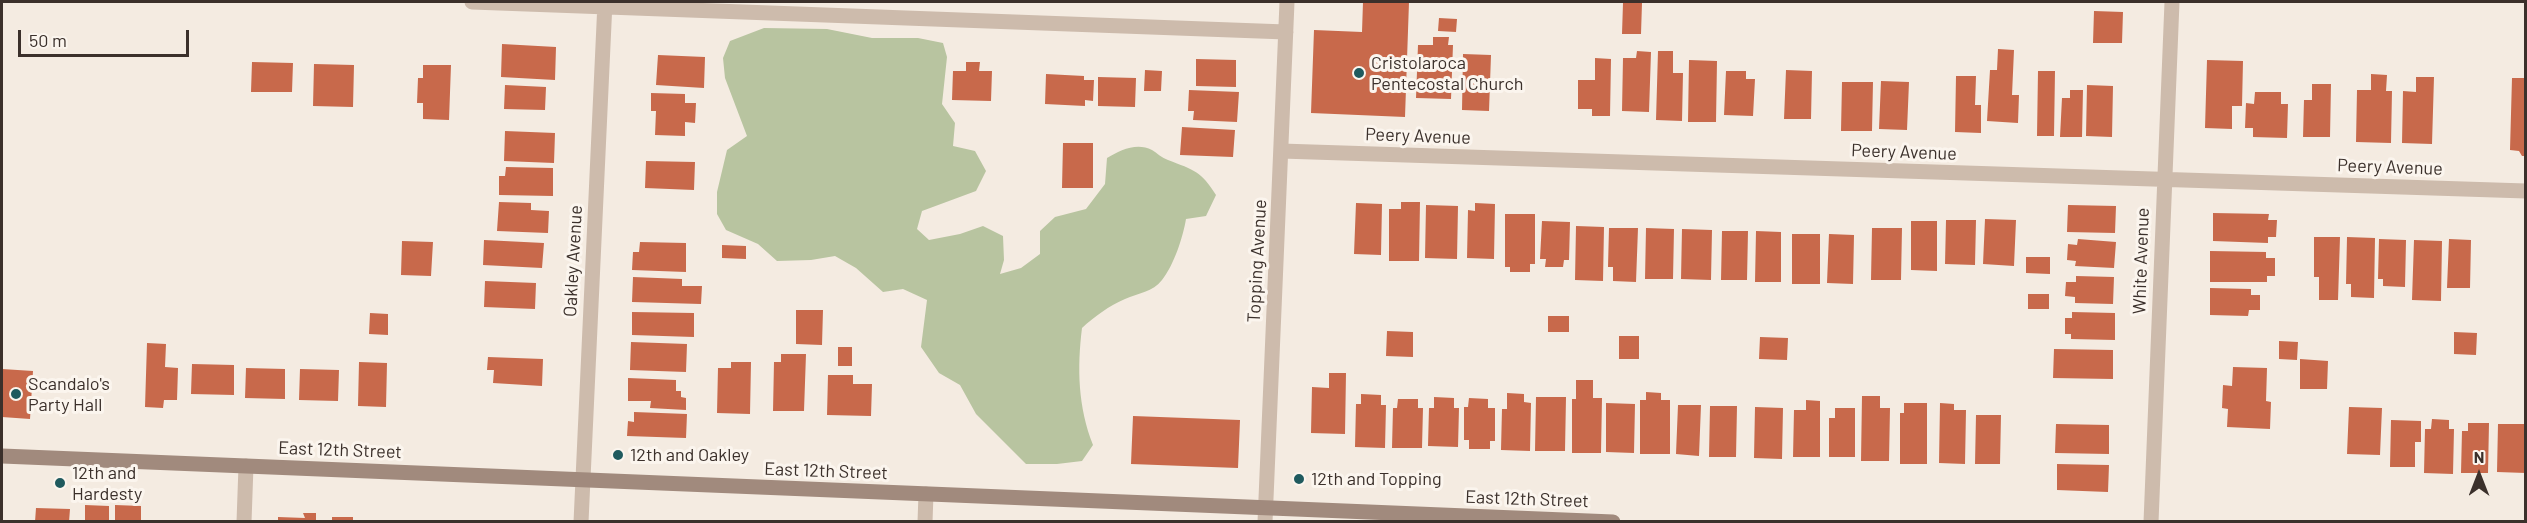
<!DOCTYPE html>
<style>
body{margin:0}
#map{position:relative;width:2527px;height:523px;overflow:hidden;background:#f4ebe1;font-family:Barlow,sans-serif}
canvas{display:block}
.frame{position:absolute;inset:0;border:3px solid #3b302b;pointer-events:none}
.north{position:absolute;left:2449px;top:445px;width:60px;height:60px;-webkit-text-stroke:4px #fbf5ee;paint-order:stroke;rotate:0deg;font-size:16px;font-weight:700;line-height:24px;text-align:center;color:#3b302b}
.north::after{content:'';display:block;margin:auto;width:21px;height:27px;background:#3b302b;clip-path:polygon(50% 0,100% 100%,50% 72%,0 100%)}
.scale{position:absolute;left:18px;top:30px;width:171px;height:27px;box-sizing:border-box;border:3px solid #3b302b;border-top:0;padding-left:8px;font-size:18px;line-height:21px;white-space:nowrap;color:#3b302b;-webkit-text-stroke:4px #fbf5ee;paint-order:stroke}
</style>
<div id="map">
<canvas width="2527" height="523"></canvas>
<div class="frame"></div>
<div class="north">N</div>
<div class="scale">50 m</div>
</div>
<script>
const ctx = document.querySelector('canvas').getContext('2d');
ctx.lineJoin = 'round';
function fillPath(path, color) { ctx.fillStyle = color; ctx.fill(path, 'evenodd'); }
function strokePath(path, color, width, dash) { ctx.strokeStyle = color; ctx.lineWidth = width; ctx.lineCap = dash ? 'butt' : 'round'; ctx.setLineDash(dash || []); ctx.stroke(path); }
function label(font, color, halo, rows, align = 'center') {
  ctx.font = font + ' Barlow,sans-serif'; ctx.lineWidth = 6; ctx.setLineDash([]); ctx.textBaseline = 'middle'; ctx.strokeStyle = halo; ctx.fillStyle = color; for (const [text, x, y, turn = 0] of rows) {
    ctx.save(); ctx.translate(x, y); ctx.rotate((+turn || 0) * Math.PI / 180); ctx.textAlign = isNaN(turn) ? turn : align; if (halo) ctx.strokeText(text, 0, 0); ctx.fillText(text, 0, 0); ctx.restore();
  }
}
fillPath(new Path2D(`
 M764,28L827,29L872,38H918L943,43L947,57L942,104L955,123L953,146L975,151L986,171L976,191L922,211L917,229L929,240L960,234L983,226L1003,236L1004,260L1000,274L1021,268L1040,254V231L1055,217L1086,209L1105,184L1107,158C1120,150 1137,142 1152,150C1157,153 1162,158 1168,160C1194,170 1201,171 1216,195L1206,216L1186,219C1183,237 1174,265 1162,280C1153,292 1138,293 1125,299C1109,306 1095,316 1082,328C1077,368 1078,407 1093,445L1082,461L1057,464H1026L976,414L960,385L939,373L921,347L927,300L903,289L883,292L856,268L835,256L811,260L777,261L758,244L726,230L717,214V192L727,150L747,136L725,78L723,58L730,41Z`), '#b8c4a0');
fillPath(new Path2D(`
 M1363,2H1409L1405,117L1311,113L1314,30L1362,32Z
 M1623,3H1642L1641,34H1622Z
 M2094,11L2123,12L2122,43H2093Z
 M1439,18L1457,19L1456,32L1438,31Z
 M1433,37H1449L1448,45H1453L1451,99L1416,98L1418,45H1433Z
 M502,44L556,47L555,80L501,77Z
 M1998,49L2014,50L2012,95H2019L2018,123L1987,121L1990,70H1997Z
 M1637,51L1651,52L1649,112L1622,111L1623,58H1636Z
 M1658,51H1673V73H1683L1682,121L1656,120Z
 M1463,54L1491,55L1489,111L1462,110Z
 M658,55L705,57L704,88L656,85Z
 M1595,58L1611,59L1610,116H1592V109H1578V80H1595Z
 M1196,59L1236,60V87L1196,86Z
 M1689,60L1717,61L1716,122H1688Z
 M2207,60L2243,61L2242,106H2232V129L2205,128Z
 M252,62L293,63L292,92H251Z
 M966,62H980L979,71H992L991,101L952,100L953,71H966Z
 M314,64L354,65L353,107L313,106Z
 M423,65H451L449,120L423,119V103H417L418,78H423Z
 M1145,70L1162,71L1161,91H1144Z
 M1786,70L1812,71L1811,119H1784Z
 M1726,71H1746V79H1755L1753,116L1724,115Z
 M2038,71H2055L2054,136H2037Z
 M1046,74L1084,76V80H1094L1093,101L1085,100V106L1045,104Z
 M2371,74L2387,75L2386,91H2392L2391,143L2356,142L2357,90H2371Z
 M1956,76H1976L1975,105H1981V133L1955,132Z
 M1098,77L1136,78L1135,107L1098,106Z
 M2416,77H2434L2432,144L2402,143L2403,91L2416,92Z
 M2512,78H2526V156H2522L2519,151L2510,150Z
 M1881,81L1909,82L1907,130L1879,129Z
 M1842,82H1873L1872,131H1841Z
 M2312,84H2331L2330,137H2303L2304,100H2312Z
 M505,85L546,87L545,110L504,109Z
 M2087,85L2113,86L2112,137L2086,136Z
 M1189,90L1239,92L1237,122L1193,120L1194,111H1188Z
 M2070,90H2083L2082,137H2060L2062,98H2070Z
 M2255,92H2281V104H2288L2287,138L2253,137V128H2245L2246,103L2254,104Z
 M651,93L685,94V103H696L695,123L685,122V136L655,135L656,111H651Z
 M1182,127L1235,130L1233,157L1180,155Z
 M505,131L555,133L554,163L504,161Z
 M1063,143H1093V188H1062Z
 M646,161L695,162L694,190L645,188Z
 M506,167L553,168V196L499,195V176H505Z
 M499,202L531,203V210L549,211L548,233L497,231Z
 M1401,202H1420L1419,261H1389V209H1401Z
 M1356,203L1382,204L1381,255L1354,254Z
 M1475,203L1495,204L1494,259L1467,258L1468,210L1475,211Z
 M1426,205L1458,206L1457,259L1425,258Z
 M2068,205L2116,206L2115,233L2067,232Z
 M2213,213L2269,214L2268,220H2277L2276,237H2268V243L2213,241Z
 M1505,214H1535V264H1530V272H1510V267H1505Z
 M1985,219L2016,220L2014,266L1983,264Z
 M1946,220H1976L1975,265L1945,264Z
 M1542,221L1570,222L1569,260H1564L1563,267H1545L1546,259H1540Z
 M1911,221H1937V271L1911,270Z
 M1576,226L1604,227L1603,281L1575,280Z
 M1609,228H1638L1636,282L1613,281V267H1608Z
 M1646,228L1674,229L1673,279H1645Z
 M1872,228H1902L1901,280H1871Z
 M1682,229L1712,230L1711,280L1681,279Z
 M1722,231H1748L1747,280H1721Z
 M1756,231L1781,232V282H1755Z
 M1792,234H1820V284H1792Z
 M1829,234L1854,235L1853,284L1827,283Z
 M2314,237H2340L2338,300H2319V277H2314Z
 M2347,237L2375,238L2374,298L2351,297V284H2346Z
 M2078,239L2116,242L2114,268L2075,266L2076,261L2067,260L2068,244L2077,245Z
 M2379,239L2406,240L2405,287L2383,286V279H2378Z
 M2449,239L2471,240L2470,288H2447Z
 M484,240L544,243L542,268L483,265Z
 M2414,240L2442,241L2441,301L2412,300Z
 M402,241L433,242L431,276L401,275Z
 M640,242L686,243V272L632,270L633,252H639Z
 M722,245L746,246V259L722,258Z
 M2210,251L2266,252V258H2275V276H2267V282H2210Z
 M2026,257H2050V274L2026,273Z
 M2076,276L2114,277L2113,304L2075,303V297L2065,296L2066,282H2076Z
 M633,277L682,279V286H702L701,304L632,302Z
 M485,281L536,283L535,309L484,307Z
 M2210,288L2251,289V295H2260V310H2249L2248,316L2210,315Z
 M2028,294H2049V309H2028Z
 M796,310H823L822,345L796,344Z
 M632,312L694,313V337L632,335Z
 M2072,312L2115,313V340L2071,339V334H2065V318H2072Z
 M370,313L388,314V335L369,334Z
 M1548,316H1569V332H1548Z
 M1387,331L1413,332V357L1386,356Z
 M2454,332L2477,333L2476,355L2454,354Z
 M1619,336H1639V359H1619Z
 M1760,337L1788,338L1787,360L1759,359Z
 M2279,341L2298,342L2297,360L2279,359Z
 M631,342L687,344L686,372L630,370Z
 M147,343L166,344L165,367L178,368L177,400H164L163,408L145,407Z
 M838,347H852V366H838Z
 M2054,349L2113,350V379L2053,378Z
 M781,354H806L804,411H773L774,362H781Z
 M488,357L543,359L542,386L493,383L494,370H487Z
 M2300,359L2328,361L2327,389H2300Z
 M359,362L387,363L386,407L358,406Z
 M731,362H751L750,414L717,413L718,368H731Z
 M192,364L234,365V395L191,394Z
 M2233,367L2267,368L2266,401L2271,402L2270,429L2227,427L2228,409L2222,408L2223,385L2232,386Z
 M246,368L285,369V399L245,398Z
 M2,369L33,371L30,419L2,417Z
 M300,369L339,370L338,401L299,400Z
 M1329,373H1346L1345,434L1311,433L1312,387L1329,388Z
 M828,375H853V384H872L871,416L827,415Z
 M628,378L676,380V391H681V397L686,398V410L650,408L651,401H628Z
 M1576,380H1593V398H1602L1601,453H1572V399H1576Z
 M1646,392L1661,393V400H1670V454H1640V400H1646Z
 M1507,393L1524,394V402L1531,403L1530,451L1501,450L1502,409H1507Z
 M1361,394L1381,395V405H1386L1385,448L1355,447L1356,404H1361Z
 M1862,396H1880V408H1890L1889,461H1861Z
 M1434,397L1454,398V408H1459L1458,447L1428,446L1429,408H1434Z
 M1536,397H1566L1565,451H1535Z
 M1469,398L1488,399V408H1495V441H1490V449H1469V440H1464V407H1468Z
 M1398,399H1418V408H1423L1422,448H1392L1393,408H1397Z
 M1806,400L1820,401V457H1793L1794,410H1806Z
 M1606,403L1635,404L1634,453L1606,452Z
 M1904,403H1927V464H1900V413H1904Z
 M1940,403L1954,404V410H1966L1965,464L1939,463Z
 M1678,405H1701L1699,456L1676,454Z
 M1710,406H1737L1736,457H1709Z
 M1755,407L1783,408L1782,459L1754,458Z
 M2349,407L2382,408L2380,455L2347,454Z
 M1835,408H1855V457H1829V418H1835Z
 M634,412L687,414L686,438L627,436L628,421L634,422Z
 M1976,415H2001L2000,464H1975Z
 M1133,416L1240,420L1238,468L1131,464Z
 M2432,419L2449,420V429H2454L2453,474L2424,473L2425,429H2431Z
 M2391,420L2421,421V442H2415V467H2390Z
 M2468,423H2489L2488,473H2461L2462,431H2468Z
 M2056,424L2109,425V454L2055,453Z
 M2498,424H2526V473L2497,472Z
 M2057,464L2109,465L2108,492L2057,490Z
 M85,505L109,506V522H85Z
 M115,505L141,506V522H115Z
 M36,508L70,509L69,522H35Z
 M303,513H316V522H278V517L305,518Z
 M332,517H353V522H332Z`), '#c8694b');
strokePath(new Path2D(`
 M472,2L1286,32
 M1281,151L2526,191
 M244,522L246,466
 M581,522L605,2
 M925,522L926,494
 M1265,522L1287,2
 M2151,522L2172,2`), '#cdbbac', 15);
strokePath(new Path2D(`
 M2,456L1613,522`), '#a18a7d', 15);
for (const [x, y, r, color] of [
 [1359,73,6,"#1f5a5e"],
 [16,394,6,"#1f5a5e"],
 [618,455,6,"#1f5a5e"],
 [1299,479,6,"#1f5a5e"],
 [60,483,6,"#1f5a5e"]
]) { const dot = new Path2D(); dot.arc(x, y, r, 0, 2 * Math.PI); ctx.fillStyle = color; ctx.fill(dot); strokePath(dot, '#fbf5ee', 2); }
label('18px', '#3b302b', '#fbf5ee', [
 ["Cristolaroca",1371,63],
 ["Pentecostal Church",1371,84],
 ["Scandalo's",28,384],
 ["Party Hall",28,405],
 ["12th and Oakley",630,455],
 ["12th and",72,473],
 ["Hardesty",72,494],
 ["12th and Topping",1311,479]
], 'left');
label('18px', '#3b302b', '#fbf5ee', [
 ["Peery Avenue",1418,136,2],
 ["Peery Avenue",1904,152,2],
 ["Peery Avenue",2390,167,2],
 ["Oakley Avenue",573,261,-87],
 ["Topping Avenue",1257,261,-87],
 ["White Avenue",2141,261,-88],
 ["East 12th Street",340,450,2],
 ["East 12th Street",826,471,2],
 ["East 12th Street",1527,499,2]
]);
</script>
